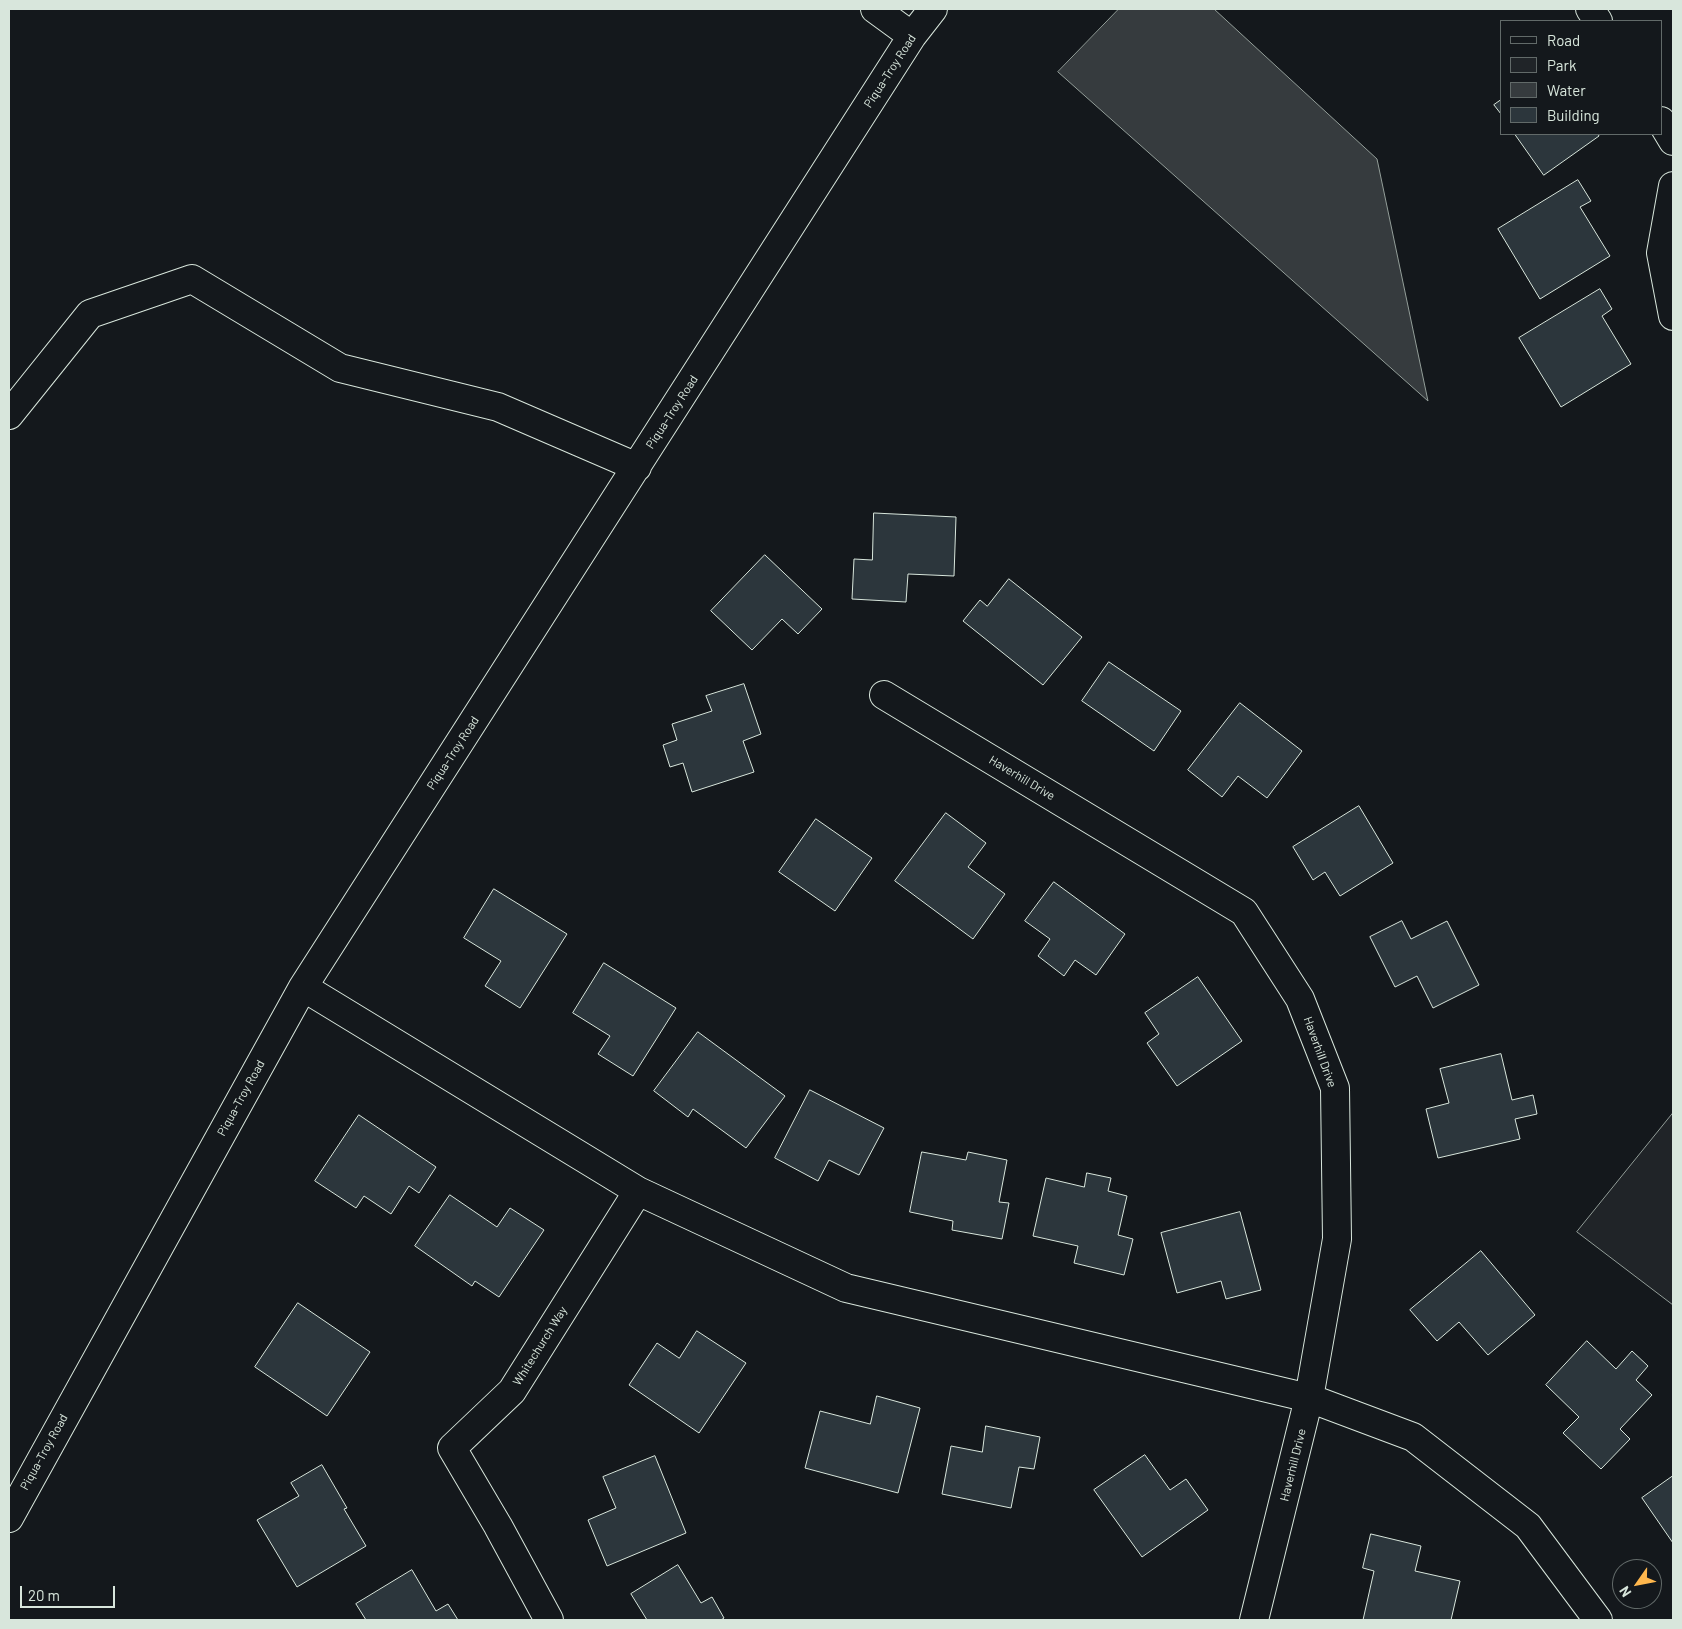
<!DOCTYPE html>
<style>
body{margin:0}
#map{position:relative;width:1682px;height:1629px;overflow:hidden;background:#14181c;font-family:Barlow,sans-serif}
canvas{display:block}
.frame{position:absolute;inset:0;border:10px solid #d8e6dc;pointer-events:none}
.legend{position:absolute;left:1500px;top:20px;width:162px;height:115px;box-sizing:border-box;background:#14181c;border:1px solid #626a69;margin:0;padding:6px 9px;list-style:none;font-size:15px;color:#d8e6dc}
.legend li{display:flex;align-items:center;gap:10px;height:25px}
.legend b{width:25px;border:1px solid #626a69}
.north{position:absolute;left:1612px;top:1559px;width:50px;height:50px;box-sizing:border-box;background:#14181c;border:1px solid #626a69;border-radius:50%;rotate:237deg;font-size:14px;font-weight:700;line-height:20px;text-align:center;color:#d8e6dc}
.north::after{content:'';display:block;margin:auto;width:18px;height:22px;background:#ffb74d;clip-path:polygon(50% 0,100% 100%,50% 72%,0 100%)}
.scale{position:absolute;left:20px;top:1586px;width:95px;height:22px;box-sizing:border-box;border:2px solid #d8e6dc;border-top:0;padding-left:6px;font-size:15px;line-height:18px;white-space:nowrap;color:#d8e6dc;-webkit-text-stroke:4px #14181c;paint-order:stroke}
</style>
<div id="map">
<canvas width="1682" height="1629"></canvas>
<div class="frame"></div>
<ul class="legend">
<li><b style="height:6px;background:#14181c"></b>Road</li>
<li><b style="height:14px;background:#202428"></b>Park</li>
<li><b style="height:14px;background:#363b3e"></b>Water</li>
<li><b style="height:14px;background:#2c363c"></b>Building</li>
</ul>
<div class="north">N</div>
<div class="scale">20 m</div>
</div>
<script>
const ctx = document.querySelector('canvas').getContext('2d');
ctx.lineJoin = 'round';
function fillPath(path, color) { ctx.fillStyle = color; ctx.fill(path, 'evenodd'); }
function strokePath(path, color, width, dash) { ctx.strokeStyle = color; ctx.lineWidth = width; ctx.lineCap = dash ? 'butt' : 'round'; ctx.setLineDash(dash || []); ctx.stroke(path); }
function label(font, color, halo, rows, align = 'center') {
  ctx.font = font + ' Barlow,sans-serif'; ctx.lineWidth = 4; ctx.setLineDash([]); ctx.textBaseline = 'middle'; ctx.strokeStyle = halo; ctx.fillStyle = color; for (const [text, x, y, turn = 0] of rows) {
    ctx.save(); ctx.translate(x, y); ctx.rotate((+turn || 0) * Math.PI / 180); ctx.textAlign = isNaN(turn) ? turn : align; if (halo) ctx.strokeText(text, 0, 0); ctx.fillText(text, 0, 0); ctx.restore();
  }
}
const green = new Path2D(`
 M1673,1113V1305L1577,1232Z`);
fillPath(green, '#202428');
strokePath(green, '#939e99', 1);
const water = new Path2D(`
 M1119,9H1214L1377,159L1428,401L1058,72Z`);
fillPath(water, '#363b3e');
strokePath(water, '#939e99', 1);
const building = new Path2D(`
 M1501,100V114L1494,105Z
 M1515,134H1598L1599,136L1544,175Z
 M1578,180L1591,201L1580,207L1610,256L1540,299L1498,229Z
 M1600,289L1612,309L1602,316L1631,364L1561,407L1519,338Z
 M874,513L956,517L954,576L908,574L906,602L852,599L854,559L872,560Z
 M765,555L822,609L798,634L782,619L752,650L711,611Z
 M1009,579L1082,637L1043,685L963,621L980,600L987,606Z
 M1109,662L1181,711L1154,751L1082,701Z
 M744,684L761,734L743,741L754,772L692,792L683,763L670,767L663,745L677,740L672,724L712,711L706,696Z
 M1240,703L1302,751L1267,798L1238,776L1222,797L1188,770Z
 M1359,806L1393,863L1340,896L1325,872L1313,880L1293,847Z
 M946,813L986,843L968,867L1005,894L973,939L895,881Z
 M816,819L872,858L835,911L779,872Z
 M1054,882L1125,934L1096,975L1075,960L1064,976L1038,956L1050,939L1025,921Z
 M494,889L567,934L520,1008L485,986L501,961L464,938Z
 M1402,921L1411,939L1447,921L1479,985L1433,1008L1417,976L1395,987L1370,937Z
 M604,963L676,1008L633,1076L598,1054L610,1036L573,1013Z
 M1198,977L1242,1041L1177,1086L1147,1043L1159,1034L1145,1013Z
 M698,1032L785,1096L746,1148L693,1109L688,1117L654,1091Z
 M1501,1054L1512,1100L1533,1095L1537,1114L1515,1119L1520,1139L1438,1158L1426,1109L1449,1103L1440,1069Z
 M810,1090L884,1128L859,1175L829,1160L818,1181L775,1158Z
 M359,1115L436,1167L419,1193L409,1186L391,1214L364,1196L356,1208L315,1181Z
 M922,1152L966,1160L968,1152L1007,1160L999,1202L1009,1203L1002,1239L952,1230L953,1221L910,1212Z
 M1087,1173L1111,1178L1108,1191L1127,1196L1118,1235L1133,1239L1124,1275L1074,1263L1078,1246L1033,1236L1046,1178L1084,1187Z
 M450,1195L497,1227L510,1208L544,1230L499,1297L475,1281L472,1286L415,1246Z
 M1240,1212L1261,1290L1226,1299L1221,1281L1177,1293L1161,1233Z
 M1481,1251L1535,1315L1488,1355L1459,1322L1437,1341L1410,1310Z
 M298,1303L370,1352L327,1416L255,1367Z
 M697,1331L746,1363L699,1433L629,1385L657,1343L679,1358Z
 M1587,1341L1616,1369L1632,1351L1648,1366L1636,1380L1652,1395L1620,1429L1630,1439L1601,1469L1563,1433L1579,1417L1546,1385Z
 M877,1396L920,1408L898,1493L805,1468L820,1411L870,1424Z
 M986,1426L1040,1437L1034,1469L1019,1467L1011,1508L942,1494L951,1446L982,1452Z
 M1145,1455L1170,1490L1186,1479L1208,1510L1142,1557L1094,1490Z
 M655,1456L686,1533L607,1566L588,1520L616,1508L603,1477Z
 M322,1465L347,1508L344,1509L366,1546L297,1587L257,1520L299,1496L291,1483Z
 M1673,1476V1543L1642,1498Z
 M1371,1534L1421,1546L1415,1571L1460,1581L1451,1620H1363L1374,1571L1363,1568Z
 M678,1565L701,1603L712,1597L724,1618L721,1620H647L631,1594Z
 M412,1570L436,1611L448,1604L458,1620H366L356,1604Z`);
fillPath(building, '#2c363c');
strokePath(building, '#d8e6dc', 1);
const minor = new Path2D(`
 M875,9L912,36
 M1590,9L1598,21
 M1661,121L1673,141
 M1673,186L1661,253L1673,316
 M9,415L90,314L192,279L340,368L498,407L637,467
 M884,695L1244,912L1300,999L1335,1088L1337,1239L1309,1398L1254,1620
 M303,987L638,1191L846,1288L1309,1398L1413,1437L1528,1526L1598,1620
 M9,1518L303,987L912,36L933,9
 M549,1620L498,1526L452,1448L512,1391L638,1191`);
strokePath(minor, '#d8e6dc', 30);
strokePath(minor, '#14181c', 28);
label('12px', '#d8e6dc', '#14181c', [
 ["Piqua-Troy Road",890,71,-57],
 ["Piqua-Troy Road",672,412,-57],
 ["Piqua-Troy Road",453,753,-57],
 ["Haverhill Drive",1022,778,31],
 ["Haverhill Drive",1320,1052,70],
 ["Piqua-Troy Road",241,1098,-61],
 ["Whitechurch Way",540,1346,-58],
 ["Piqua-Troy Road",44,1452,-61],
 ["Haverhill Drive",1293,1465,-76]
]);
</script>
